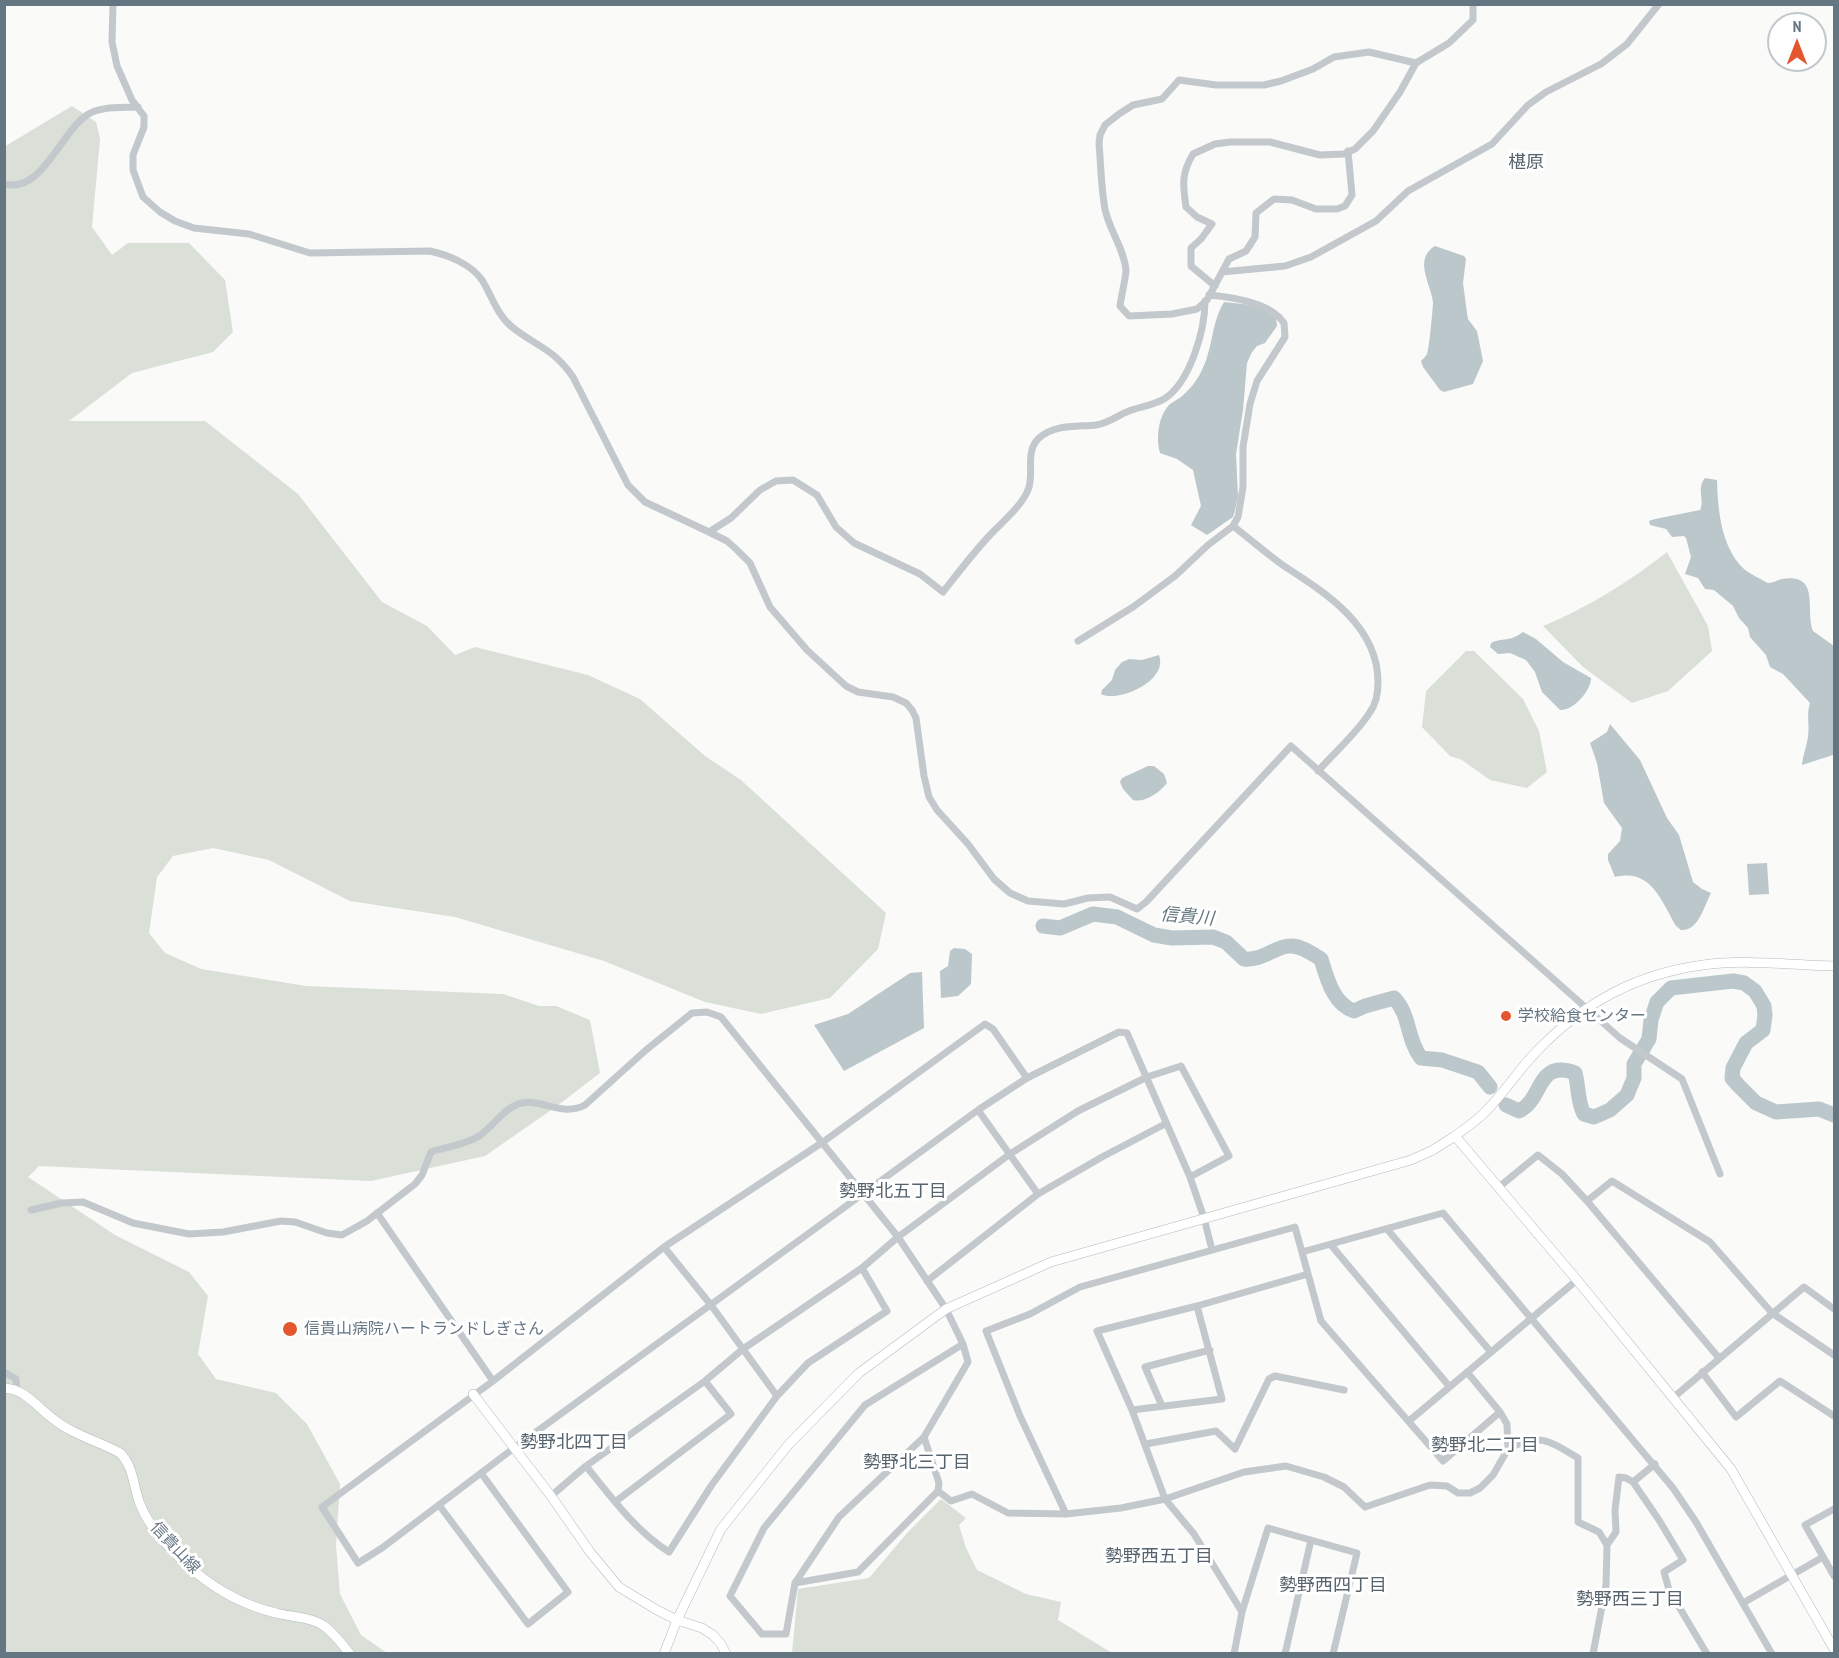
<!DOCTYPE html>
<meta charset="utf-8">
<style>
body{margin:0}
#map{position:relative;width:1839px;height:1658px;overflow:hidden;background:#fafaf8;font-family:"PT Sans Narrow",sans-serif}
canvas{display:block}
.frame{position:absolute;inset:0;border:6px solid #657683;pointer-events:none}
.north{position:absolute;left:1767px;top:12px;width:60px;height:60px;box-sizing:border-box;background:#fff;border:2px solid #c1c8cd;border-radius:50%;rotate:0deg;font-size:16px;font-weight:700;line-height:24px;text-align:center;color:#657683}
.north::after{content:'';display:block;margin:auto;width:21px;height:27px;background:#e4572e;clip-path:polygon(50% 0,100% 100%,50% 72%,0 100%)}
</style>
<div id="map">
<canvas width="1839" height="1658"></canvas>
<div class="frame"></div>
<div class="north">N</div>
</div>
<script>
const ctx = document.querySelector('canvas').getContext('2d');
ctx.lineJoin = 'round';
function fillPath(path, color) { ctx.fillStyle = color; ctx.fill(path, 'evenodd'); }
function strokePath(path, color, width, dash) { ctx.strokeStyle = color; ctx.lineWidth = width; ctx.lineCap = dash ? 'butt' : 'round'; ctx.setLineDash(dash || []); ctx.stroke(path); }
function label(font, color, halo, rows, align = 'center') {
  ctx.font = font + ' "PT Sans Narrow","Noto Sans JP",sans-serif'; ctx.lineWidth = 6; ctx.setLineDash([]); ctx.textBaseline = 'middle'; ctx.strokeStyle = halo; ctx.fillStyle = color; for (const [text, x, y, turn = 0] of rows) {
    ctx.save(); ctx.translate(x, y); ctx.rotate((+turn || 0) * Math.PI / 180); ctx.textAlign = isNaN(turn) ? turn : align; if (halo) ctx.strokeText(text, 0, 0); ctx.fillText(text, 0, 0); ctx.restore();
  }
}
fillPath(new Path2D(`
 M72,106L96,122L100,139L92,227L112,255L128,243H189L225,280L233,332L213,352L132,373L69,421H205L298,494L382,602L427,626L455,655L475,647L588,675L640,699L705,756L741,780L886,913L878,949L830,998L761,1014L705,1002L604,961L455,917L350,901L269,860L213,848L173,856L157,877L149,933L165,953L201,969L306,986L503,994L539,1006H556L590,1020L600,1073L557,1106L485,1156L371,1181L39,1166L28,1177L115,1235L189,1272L208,1296L198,1354L216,1379L276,1393L307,1424L340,1484L336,1546L340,1594L361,1635L387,1653L5,1654L4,147Z
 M1667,552L1708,626L1712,651L1668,691L1632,703L1583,667L1543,626C1587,608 1629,582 1667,552Z
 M1466,651H1474L1523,699L1539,731L1547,772L1527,788L1490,780L1462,760L1450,756L1422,727L1426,691Z
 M941,1499L966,1518L959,1525L966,1548L977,1570L1026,1594L1061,1602L1058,1620L1112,1653H792L798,1589L869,1578L908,1532Z`), '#dadfd7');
fillPath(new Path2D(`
 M1435,246L1464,256L1466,259L1463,283L1467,313L1468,319L1477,331L1483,361L1473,384L1444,392L1440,390L1423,367L1421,361C1423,359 1426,356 1427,354C1429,351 1433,307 1433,302C1431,284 1413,259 1435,246Z
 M1224,302L1270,307L1276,317L1277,326L1265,343L1257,346L1252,352L1247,363L1243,410L1236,454L1238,496L1235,510L1233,517L1207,535L1191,525L1201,506L1193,470L1177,459L1160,453C1156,438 1158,417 1169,405C1172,402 1177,400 1181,397C1189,390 1196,382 1201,372C1213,350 1211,323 1224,302Z
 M1705,478L1717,480C1718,511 1721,547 1744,569C1749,573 1762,580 1768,583C1774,583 1777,580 1782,579C1821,573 1805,610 1813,631L1834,646L1833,755L1802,765C1803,754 1807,746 1808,736C1810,725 1806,714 1810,703L1783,674L1770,667L1766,655L1750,637L1748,628L1739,618L1733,606L1714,590L1705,589L1698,578L1685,574L1691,557L1686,538L1684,536L1672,537L1666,529L1650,525L1649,521L1655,519L1700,510C1705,499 1696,489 1705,478Z
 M1523,632L1536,639L1563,662L1591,678C1591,691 1573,711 1560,710L1542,692L1535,672L1526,660L1510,653L1498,654L1490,647L1491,643C1503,637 1508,643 1523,632Z
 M1159,655C1169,682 1116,703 1101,694L1102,690L1112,680L1115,670L1122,662L1129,659L1142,660Z
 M1610,724L1640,760L1667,818L1679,835L1693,882L1702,889L1711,893C1704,906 1699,931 1681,930L1676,926C1661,900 1651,868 1615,877L1608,860V854L1620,841L1622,828L1604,803L1597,763L1590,743L1607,732Z
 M1148,766H1154L1164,774L1167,783C1159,793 1145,803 1133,800L1123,789L1120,782L1122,778Z
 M1767,863L1769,894L1749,895L1747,864Z
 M954,948L965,949L972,954L971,984L958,996L941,998L940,971L948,966L950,951Z
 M922,972L924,1028L844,1071L814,1025L848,1014L910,973Z`), '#bbc7cb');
strokePath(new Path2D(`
 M1043,926L1060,928L1093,914L1117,917L1154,935L1172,938L1213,937L1226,942L1244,959C1263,961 1275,946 1290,946C1300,945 1313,954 1321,959C1327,978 1333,1004 1354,1011L1365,1006L1394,998C1411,1016 1406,1038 1421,1058L1442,1060L1478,1072L1490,1087
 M1506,1105L1519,1111C1544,1099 1536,1059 1575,1073C1579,1087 1577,1101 1584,1114L1594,1117L1610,1110L1627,1095L1634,1078V1064L1649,1039L1651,1020L1657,1002L1671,988L1733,981L1744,983L1755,991L1764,1006L1765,1015L1763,1030L1746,1043L1733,1068L1732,1078L1738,1085L1756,1103L1776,1112L1819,1109L1834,1115`), '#bbc7cb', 15);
const secondary = new Path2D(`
 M1455,1136C1466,1128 1478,1120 1487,1110C1505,1092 1519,1069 1537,1051C1583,1003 1636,974 1703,965C1746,959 1791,965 1834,966
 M4,1388C25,1389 36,1406 52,1418C71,1434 98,1441 120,1453C134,1467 133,1486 140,1504C150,1530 174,1553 194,1571C218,1591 246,1606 276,1613C291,1617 311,1617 324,1626C334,1633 342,1644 350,1654
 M473,1394L551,1496L590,1552L619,1587L657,1610L677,1620L702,1628L713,1635L721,1644L726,1654
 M664,1654L677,1620L721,1529L789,1444L859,1373L946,1309L1051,1262L1411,1160L1433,1150L1455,1136L1577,1280L1731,1469L1834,1649`);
strokePath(secondary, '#b3babf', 10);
strokePath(new Path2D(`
 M113,4L112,42L117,66L132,100L144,116V127L133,155V170L143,197L160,212L175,221L194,228L249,234L310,253L430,251C448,255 471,264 482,280C492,296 497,315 512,327C537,347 553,348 573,377L628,485L645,502L709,532L727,541L736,549L750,563L770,607L807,650L846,686L858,692L893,697L906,703L912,710L916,718L924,776L929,797L937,810L968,844L994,879L1010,893L1028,901L1064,904L1088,898L1110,897L1137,909L1146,902L1291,746L1620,1038L1682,1079L1720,1174
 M1348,151L1352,195L1345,206L1337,209H1316L1292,200L1274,199L1256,213L1255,237L1246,251L1229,259L1207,300L1197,309L1172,314L1129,316L1120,306C1121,297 1126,277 1126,270C1124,248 1109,230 1105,209C1101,188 1101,165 1099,144L1100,135L1105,125L1119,114L1133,105L1162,99L1179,80L1216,85H1264L1281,81L1313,69L1334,57L1369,52L1416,63
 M4,184C42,194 60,133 87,115C100,106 122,108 138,107
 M1222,272L1285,266L1311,257L1376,221L1408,191L1492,144L1528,105L1546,92L1601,64L1627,44L1659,4
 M1215,286L1191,266V248L1201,239L1212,224L1197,217L1186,207C1183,185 1181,174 1193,154L1215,144L1230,142H1270L1320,155L1344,154L1355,149L1373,131L1400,92L1416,63L1449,43L1473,20V4
 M1233,526C1250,539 1267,554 1284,566C1326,593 1378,626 1378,682C1378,692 1377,703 1370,712C1358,732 1334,753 1318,771
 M709,532L731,518L760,490L776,481L793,480L817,495L836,527L854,543L920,574L943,592C958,573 973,553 990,535C1002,522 1021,507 1028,490C1035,474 1024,452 1039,438C1055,424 1077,427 1096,425C1109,423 1118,415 1129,411C1140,407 1154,405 1164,399C1190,383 1205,330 1205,301
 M1078,641L1133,607L1175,576L1208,545L1233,526L1238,517L1243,487V447L1250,404L1257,381L1285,337L1284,323C1270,302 1232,297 1209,295
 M1027,1078L993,1029L985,1024L823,1142L664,1247L493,1381L322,1507L358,1563L382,1548L514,1448L978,1110L1027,1078L1119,1032L1127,1033L1190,1177L1204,1218L1212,1250
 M978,1110L1038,1194
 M1499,1187L1538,1155L1562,1174L1587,1201L1719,1358
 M1587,1201L1612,1181L1710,1242L1772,1313L1834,1355
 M31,1210L62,1203L83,1202L133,1223L189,1234L223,1232L281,1221L295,1222L327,1233L342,1235L367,1221L415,1184L422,1175L431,1152C446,1147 465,1145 479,1136C493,1127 502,1110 518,1104C539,1096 561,1118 585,1105L646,1050L692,1013L707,1012L721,1017L898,1237L946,1309L963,1344L968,1362L924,1437L839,1517L795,1583L786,1634H762L730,1596L764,1528L865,1405L963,1344
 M377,1213L493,1381
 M1387,1229L1490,1351
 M1331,1245L1449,1386
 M664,1247L711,1305L777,1396
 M1302,1252L1443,1213L1673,1488L1696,1522L1772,1654
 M927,1281L1038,1194L1102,1157L1165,1124
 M4,1372L16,1379L17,1390
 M1702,1372L1736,1417L1780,1381L1834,1416
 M1674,1397L1804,1287L1834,1309
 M1162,1406L1145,1367L1210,1350
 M1132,1410L1222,1399L1197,1306
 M1409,1421L1577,1280
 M1146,1444L1216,1431L1235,1449L1269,1379L1275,1376L1344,1390
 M1508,1449C1539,1432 1550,1441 1578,1458V1522L1599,1532L1607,1545
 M586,1466C610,1496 636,1531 669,1552L711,1486L777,1396L808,1363L887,1311L862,1268
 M1633,1482L1655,1464
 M938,1491L951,1501L972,1494L1008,1513L1066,1514L1121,1508L1165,1499L1244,1472L1286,1466L1324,1477L1344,1487L1365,1507L1430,1485L1447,1486L1458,1493H1470L1480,1488L1493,1475L1508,1449L1507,1424L1500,1412L1467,1372
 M551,1496L586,1466L705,1381L743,1349L862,1268L898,1237L1010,1154L1078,1111L1147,1077L1181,1066L1229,1156L1190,1177
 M615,1502L731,1414L705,1381
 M439,1505L528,1624L568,1592L481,1473
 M1834,1509L1805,1525L1834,1576
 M1066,1514L1020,1416L986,1331L1030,1314L1080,1287L1295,1227L1321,1321L1443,1461L1500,1412
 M795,1583L858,1572L938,1491L939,1483L924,1437
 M1743,1603L1823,1557
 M1242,1612L1194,1534L1165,1499L1132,1410L1097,1331L1197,1306L1308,1274
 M1234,1654L1242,1612L1268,1528L1357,1553L1333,1654
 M1285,1654L1311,1540
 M1593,1654L1606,1585L1607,1545L1616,1532L1615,1510L1619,1477L1626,1478L1633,1482L1659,1520L1683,1560L1664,1572L1669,1590L1707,1654`), '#c3c8cc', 7);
strokePath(secondary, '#fff', 9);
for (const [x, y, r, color] of [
 [1506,1016,6,"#e4572e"],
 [290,1329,8,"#e4572e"]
]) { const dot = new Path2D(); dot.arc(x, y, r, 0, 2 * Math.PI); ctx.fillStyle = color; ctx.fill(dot); strokePath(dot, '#fff', 2); }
label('16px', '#657683', '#fff', [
 ["学校給食センター",1518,1016],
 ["信貴山病院ハートランドしぎさん",304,1329]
], 'left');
label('16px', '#657683', '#fff', [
 ["信貴山線",175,1548,47]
]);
label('18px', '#57646e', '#fff', [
 ["椹原",1526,163],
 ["勢野北五丁目",893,1192],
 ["勢野北四丁目",574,1443],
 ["勢野北二丁目",1485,1446],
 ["勢野北三丁目",917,1463],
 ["勢野西五丁目",1159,1557],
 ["勢野西四丁目",1333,1586],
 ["勢野西三丁目",1630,1600]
]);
label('italic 18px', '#60757c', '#fff', [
 ["信貴川",1187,917,5]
]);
</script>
